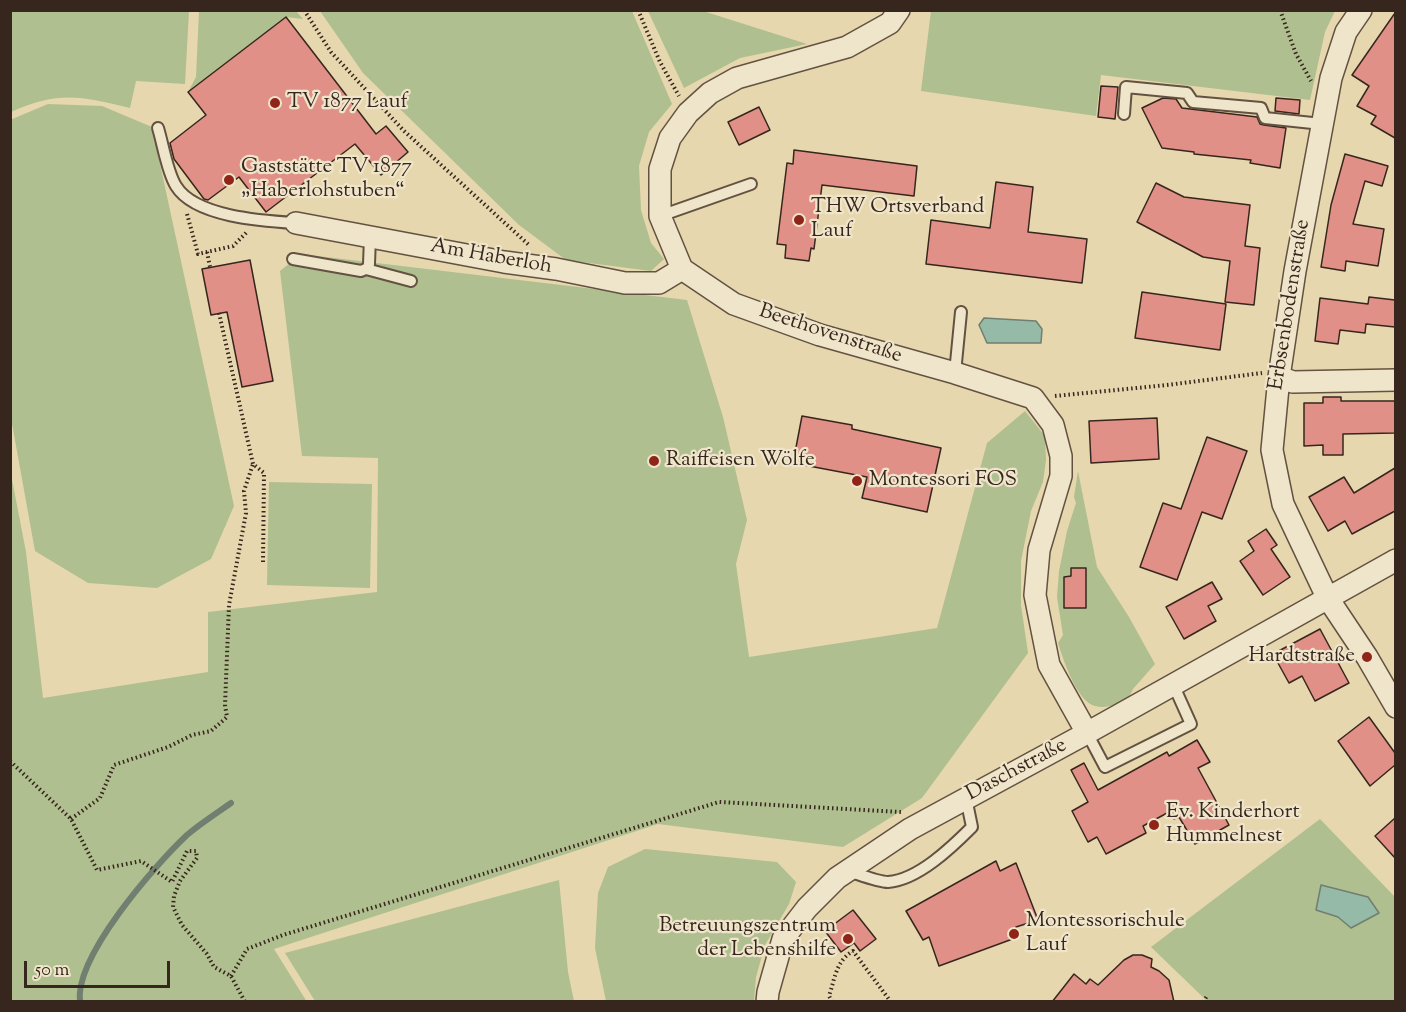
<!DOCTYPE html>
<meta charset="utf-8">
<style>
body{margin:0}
#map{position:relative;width:1406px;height:1012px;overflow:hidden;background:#e6d7ae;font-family:"Sorts Mill Goudy",serif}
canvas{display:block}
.frame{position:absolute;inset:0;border:12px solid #37261d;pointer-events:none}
.scale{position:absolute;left:24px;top:961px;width:146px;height:27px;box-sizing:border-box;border:3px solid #37261d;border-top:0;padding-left:8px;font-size:18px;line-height:21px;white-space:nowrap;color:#37261d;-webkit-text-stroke:4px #efe5ca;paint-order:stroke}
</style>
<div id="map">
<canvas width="1406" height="1012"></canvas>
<div class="frame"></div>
<div class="scale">50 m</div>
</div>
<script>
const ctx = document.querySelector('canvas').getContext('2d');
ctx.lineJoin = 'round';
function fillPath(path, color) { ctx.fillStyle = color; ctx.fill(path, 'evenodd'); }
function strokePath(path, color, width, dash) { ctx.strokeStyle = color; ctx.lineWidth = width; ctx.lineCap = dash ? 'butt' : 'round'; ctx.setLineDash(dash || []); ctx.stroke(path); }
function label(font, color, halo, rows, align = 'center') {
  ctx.font = font + ' "Sorts Mill Goudy",serif'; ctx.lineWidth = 4.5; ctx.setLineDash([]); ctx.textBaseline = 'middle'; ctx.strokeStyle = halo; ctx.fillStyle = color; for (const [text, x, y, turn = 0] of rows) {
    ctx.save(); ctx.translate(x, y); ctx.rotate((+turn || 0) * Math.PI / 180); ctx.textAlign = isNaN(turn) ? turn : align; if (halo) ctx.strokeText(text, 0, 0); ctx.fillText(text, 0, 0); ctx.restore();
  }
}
fillPath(new Path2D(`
 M11,10L189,11L185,84L136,81L130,108C80,96 59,91 11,112Z
 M199,11H296L303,19L286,17L188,92L196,77Z
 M320,11H632L672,104L649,132L639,166L641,210L651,243L664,259L651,271L566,260L519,225L363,73Z
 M648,11H703L807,44L740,58L684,88Z
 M931,11V10L1335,11L1325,32L1310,100L1101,75L1096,116L921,91Z
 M48,104L102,106L152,127L234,506L211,559L157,588L88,583L35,551L11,418L10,120Z
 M301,254L687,300L723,417L747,520L736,564L749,657L937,628L987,443L1025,411L1045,436L1046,460L1043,482L1031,511L1021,561V605L1028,653L922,798L843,847L658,824L274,949L307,1002L11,1001L10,469L26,552L43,698L208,672V612L377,592L378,458L302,456L280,271Z
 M1078,471L1097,567L1129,617L1155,664L1133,689L1127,701C1116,704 1107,709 1095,706C1077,702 1063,659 1058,643L1063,635L1057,597L1059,571L1067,531L1076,503L1074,497Z
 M269,482L372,484L370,588L267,585Z
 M1320,819L1395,897V1001H1207L1151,947Z
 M645,849L777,862L796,882L789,904L765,945L756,977L754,1001H606L595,948L598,893L608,867Z
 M559,880L568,972L574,1001H315L285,953Z`), '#afbf8f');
const water = new Path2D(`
 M984,318L1036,321L1042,329L1041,343H987L979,325Z
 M1321,885L1368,897L1379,913L1351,928L1338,917L1316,910Z`);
fillPath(water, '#96baa8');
strokePath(water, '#707f70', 1.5);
strokePath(new Path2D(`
 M80,1002C74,957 155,865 187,835C201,823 217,813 231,803`), '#707f70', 6);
const building = new Path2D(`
 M1395,13V138L1371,124L1376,116L1357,106L1369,86L1352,75Z
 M286,17L376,134L386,126L408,152L381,175L355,144L266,212L239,177L208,200L204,199L174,159L170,143L206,115L188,92Z
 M1101,86L1118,87L1115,119L1098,117Z
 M1163,98L1176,99L1182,108L1257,117L1260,124L1264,125L1286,128L1280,168L1250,163L1251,160L1194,154V152L1162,148L1142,108Z
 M1276,98L1300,100L1299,114L1275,111Z
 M759,107L770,130L739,145L728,122Z
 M794,150L917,166L914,196L822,185L814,249L811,248L809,261L785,258L786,245L777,244L787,163L793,164Z
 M1345,154L1388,166L1382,186L1365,181L1353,224L1384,229L1378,266L1346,261L1345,271L1321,267L1331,205Z
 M996,182L1033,187L1028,232L1087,239L1082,283L926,264L931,220L990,228Z
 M1156,183L1184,197L1250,205L1245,246L1260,248L1254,305L1225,302L1230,261L1203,257L1137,222Z
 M250,260L273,381L242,387L227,312L211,315L202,269Z
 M1142,292L1226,304L1220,350L1135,338Z
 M1369,297L1395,300V327L1366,324L1365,333L1340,330L1338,344L1315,341L1320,298L1368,304Z
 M1323,397H1341V401H1395V433L1343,434V455H1323V445L1304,446V403H1323Z
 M802,416L852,425V429L941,448L927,512L862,498L867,477L793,463Z
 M1157,418L1159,459L1091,463L1089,421Z
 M1207,437L1247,451L1222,519L1202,512L1177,580L1140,567L1163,503L1181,509Z
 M1395,468V511L1352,534L1345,521L1328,531L1309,497L1344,477L1354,493Z
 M1266,529L1277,545L1271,549L1290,577L1263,595L1240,561L1254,551L1248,541Z
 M1071,568H1086V608H1064V577L1071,576Z
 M1212,582L1222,599L1208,606L1216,621L1184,639L1166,607Z
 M1320,629L1349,683L1315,701L1302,676L1289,683L1273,654Z
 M1369,717L1395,753V765L1370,786L1338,741Z
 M1197,740L1210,762L1198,768L1229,825L1195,844L1179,817L1174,819L1169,812L1143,826L1146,833L1106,854L1097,837L1088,842L1072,811L1088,802L1071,770L1084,763L1098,790L1167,752L1169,756Z
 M1395,818V858L1375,836Z
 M996,861L1000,871L1016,863L1038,920L1016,927L1018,937L939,966L929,937L923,940L906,911Z
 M853,910L876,939L860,951L854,943L841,952L825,931Z
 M1133,955H1142L1152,959L1151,967L1159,971L1169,980L1174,1002H1052L1074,974L1086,984L1090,979L1098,985L1124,960Z`);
fillPath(building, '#e09086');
strokePath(building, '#37261d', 1.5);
const service = new Path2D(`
 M1124,114L1126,87L1187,93L1193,102L1261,108L1265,118L1322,124
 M158,128C163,144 167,172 176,186C195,217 263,221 296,223
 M660,216L751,184
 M293,259L361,271L368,268L369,264L370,237
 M366,269L411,281
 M955,373L961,312
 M1087,733L1105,767L1191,724L1173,684
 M848,871C858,874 878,882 888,882C918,880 952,847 972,827L966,798`);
const minor = new Path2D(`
 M899,10L890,23L847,47L737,78L710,93L688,113L670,138L660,169V216L682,269L734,304L820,335L955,373L1033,398L1053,425L1061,456V476L1039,550L1035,595L1049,665L1087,733
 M1361,10L1346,32L1331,78L1295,271L1279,377L1272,450L1283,504L1327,597L1367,657L1396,707
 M296,223L504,262L556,269L625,283H659L682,269
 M1279,377L1293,382L1396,380
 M767,1002L768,992L783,939L807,908L837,878L910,829L1087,733L1396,560`);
strokePath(service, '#635241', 14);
strokePath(minor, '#635241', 24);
strokePath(new Path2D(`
 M304,10L331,52L404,131L529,245
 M638,10L660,62L679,96
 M1280,10L1296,54L1311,81
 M187,214L198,254L233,246L247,232
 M207,252L210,267
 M219,313L253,464L264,473L263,562
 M1055,396L1167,385L1262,373
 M10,761L71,819L97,870L141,861L172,882L187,851H196L197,858L180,881L174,896L173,907L182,925L207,954L214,967L231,976L245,1002
 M71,819L100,798L114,765L168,747L192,735L211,731L227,717L225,705L229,605L246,513L244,491L253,464
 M231,976L247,949L283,935L719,802L901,812
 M832,1002L829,996C835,978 836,961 853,951L891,1002
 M1203,1002L1207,996`), '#37261d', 4, [1.5, 3]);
strokePath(service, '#efe5ca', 10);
strokePath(minor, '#efe5ca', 21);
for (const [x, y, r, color] of [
 [275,103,6,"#8f2418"],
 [229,180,6,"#8f2418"],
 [799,220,6,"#8f2418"],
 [654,461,6,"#8f2418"],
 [857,481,6,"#8f2418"],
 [1367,657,6,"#8f2418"],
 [1154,825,6,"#8f2418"],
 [1014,934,6,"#8f2418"],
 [848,939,6,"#8f2418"]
]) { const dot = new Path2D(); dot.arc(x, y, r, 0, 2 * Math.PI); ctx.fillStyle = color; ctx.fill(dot); strokePath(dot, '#efe5ca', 2); }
label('21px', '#37261d', '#efe5ca', [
 ["TV 1877 Lauf",287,103],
 ["Gaststätte TV 1877",241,168],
 ["„Haberlohstuben“",241,192],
 ["THW Ortsverband",811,208],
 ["Lauf",811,232],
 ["Raiffeisen Wölfe",666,461],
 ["Montessori FOS",869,481],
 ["Hardtstraße",1355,657,"right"],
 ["Ev. Kinderhort",1166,813],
 ["Hummelnest",1166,837],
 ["Montessorischule",1026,922],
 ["Lauf",1026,946],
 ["Betreuungszentrum",836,927,"right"],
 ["der Lebenshilfe",836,951,"right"]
], 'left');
label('21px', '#37261d', '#efe5ca', [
 ["Am Haberloh",491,258,10],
 ["Erbsenbodenstraße",1291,305,-81],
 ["Beethovenstraße",830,335,18],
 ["Daschstraße",1017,771,-28]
]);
</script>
